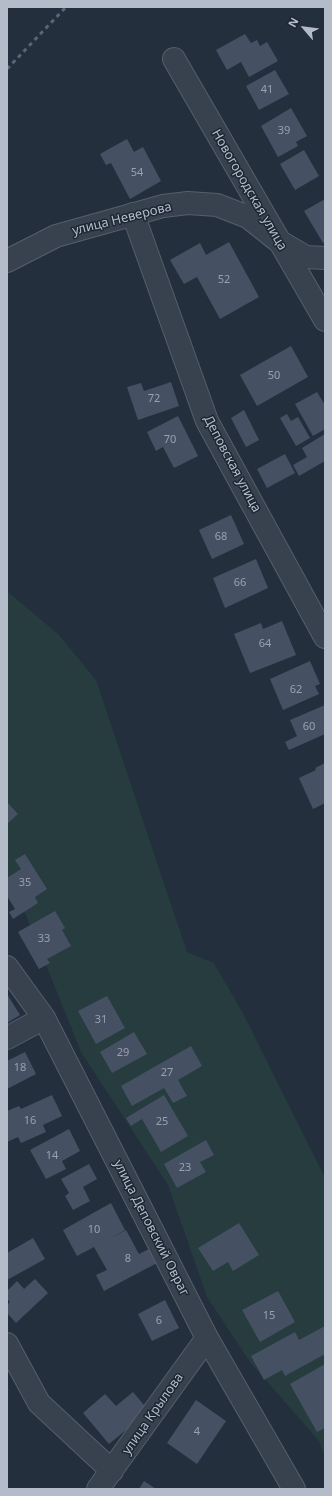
<!DOCTYPE html>
<meta charset="utf-8">
<style>
body{margin:0}
#map{position:relative;width:332px;height:1496px;overflow:hidden;background:#242f3e;font-family:"Noto Sans",sans-serif}
canvas{display:block}
.frame{position:absolute;inset:0;border:8px solid #b4bcc9;pointer-events:none}
.north{position:absolute;left:284px;top:8px;width:40px;height:40px;-webkit-text-stroke:3px #1d2633;paint-order:stroke;rotate:298deg;font-size:11px;font-weight:700;line-height:16px;text-align:center;color:#b4bcc9}
.north::after{content:'';display:block;margin:auto;width:14px;height:18px;background:#b4bcc9;clip-path:polygon(50% 0,100% 100%,50% 72%,0 100%)}
</style>
<div id="map">
<canvas width="332" height="1496"></canvas>
<div class="frame"></div>
<div class="north">N</div>
</div>
<script>
const ctx = document.querySelector('canvas').getContext('2d');
ctx.lineJoin = 'round';
function fillPath(path, color) { ctx.fillStyle = color; ctx.fill(path, 'evenodd'); }
function strokePath(path, color, width, dash) { ctx.strokeStyle = color; ctx.lineWidth = width; ctx.lineCap = dash ? 'butt' : 'round'; ctx.setLineDash(dash || []); ctx.stroke(path); }
function label(font, color, halo, rows, align = 'center') {
  ctx.font = font + ' "Noto Sans",sans-serif'; ctx.lineWidth = 3; ctx.setLineDash([]); ctx.textBaseline = 'middle'; ctx.strokeStyle = halo; ctx.fillStyle = color; for (const [text, x, y, turn = 0] of rows) {
    ctx.save(); ctx.translate(x, y); ctx.rotate((+turn || 0) * Math.PI / 180); ctx.textAlign = isNaN(turn) ? turn : align; if (halo) ctx.strokeText(text, 0, 0); ctx.fillText(text, 0, 0); ctx.restore();
  }
}
fillPath(new Path2D(`
 M7,591L58,634L96,680L187,952L214,963L244,1015L325,1178V1456L319,1441L250,1362L207,1297L168,1185L81,1052L26,915L7,885Z`), '#263c3f');
fillPath(new Path2D(`
 M245,34L251,43L257,40L260,46L267,42L278,61L249,77L241,62L227,70L216,50Z
 M275,70L289,94L259,110L246,86Z
 M291,108L307,136L296,142L298,146L278,157L261,126Z
 M127,139L134,152L143,147L161,181L130,199L111,163L106,165L100,154Z
 M304,150L319,176L295,190L280,164Z
 M325,199V242L323,243L304,211Z
 M229,242L259,297L220,319L197,277L184,284L170,260L200,243L206,255Z
 M291,346L308,377L257,406L240,375Z
 M171,382L179,406L138,420L127,387L141,383L144,391Z
 M317,392L325,405V429L313,436L295,404Z
 M244,410L259,440L246,447L231,418Z
 M287,414L291,421L298,417L310,438L296,446L280,418Z
 M178,416L198,456L174,468L163,447L156,451L147,432Z
 M325,434V461L299,476L293,465L307,457L302,448Z
 M285,454L295,473L267,488L257,469Z
 M231,515L244,544L212,559L199,530Z
 M256,559L268,588L225,608L213,578Z
 M282,621L296,655L250,673L234,634L261,623L263,629Z
 M310,661L320,684L315,686L319,694L283,710L270,679Z
 M325,705V734L289,750L285,742L297,736L290,720Z
 M325,763V803L313,809L299,778L316,770L315,768Z
 M7,802L18,814L7,824Z
 M25,854L47,889L35,897L38,903L13,919L9,912L15,909L7,896V878L21,869L15,860Z
 M55,911L65,928L62,930L71,946L47,959L50,963L39,969L18,932Z
 M7,994L20,1015L7,1023Z
 M107,996L125,1028L96,1044L78,1011Z
 M134,1032L147,1054L112,1073L100,1052Z
 M191,1046L202,1066L178,1080L187,1096L173,1103L164,1088L132,1106L121,1086Z
 M25,1052L36,1074L7,1089V1061Z
 M52,1095L62,1116L43,1125L46,1132L21,1143L18,1137L7,1142V1111L19,1106L21,1109Z
 M164,1095L188,1136L161,1152L142,1119L131,1126L126,1118Z
 M69,1129L80,1151L62,1161L66,1169L46,1179L30,1150Z
 M206,1140L214,1155L200,1162L206,1172L177,1188L164,1164Z
 M89,1164L97,1179L83,1187L90,1201L73,1210L65,1196L69,1193L61,1179Z
 M111,1203L125,1230L108,1240L126,1230L139,1254L149,1249L157,1263L104,1291L96,1275L107,1270L94,1247L77,1256L63,1230Z
 M239,1223L259,1255L233,1271L228,1262L213,1271L198,1248Z
 M33,1238L45,1259L7,1280V1253Z
 M35,1279L48,1293L16,1323L7,1313V1305L10,1302L7,1299V1291L17,1281L24,1289Z
 M278,1291L295,1322L260,1342L242,1310Z
 M165,1300L179,1328L152,1341L138,1314Z
 M325,1326V1354L285,1376L282,1370L264,1380L251,1356L295,1332L299,1340Z
 M325,1364V1428L317,1432L290,1384Z
 M133,1392L149,1411L109,1444L83,1413L105,1394L116,1406Z
 M196,1400L226,1421L197,1464L167,1443Z
 M144,1481L156,1489H139Z`), '#455162');
const minor = new Path2D(`
 M174,59L325,320
 M133,214L207,421L325,637
 M7,967L44,1018L207,1338L294,1489
 M7,1038L44,1018
 M7,1344L39,1403L112,1471
 M98,1489L207,1338`);
const tertiary = new Path2D(`
 M7,261L56,236L163,206L188,203L217,205L248,217L277,240L306,257L325,258`);
strokePath(minor, '#565f6c', 24);
strokePath(tertiary, '#565f6c', 24);
strokePath(minor, '#38414e', 22);
strokePath(tertiary, '#38414e', 22);
strokePath(new Path2D(`
 M7,69L66,7`), '#5a6575', 3, [4, 4]);
label('11px', '#98a1af', null, [
 ["41",267,90],
 ["39",284,131],
 ["54",137,173],
 ["52",224,280],
 ["50",274,376],
 ["72",154,399],
 ["70",170,440],
 ["68",221,537],
 ["66",240,583],
 ["64",265,644],
 ["62",296,690],
 ["60",309,727],
 ["35",25,883],
 ["33",44,939],
 ["31",101,1020],
 ["29",123,1053],
 ["18",20,1068],
 ["27",167,1073],
 ["16",30,1121],
 ["25",162,1122],
 ["14",52,1156],
 ["23",185,1168],
 ["10",94,1230],
 ["8",128,1259],
 ["15",269,1316],
 ["6",159,1321],
 ["4",197,1432]
]);
label('13px', '#b4bcc9', '#1d2633', [
 ["Новогородская улица",249,190,60],
 ["улица Неверова",122,219,-14],
 ["Деповская улица",232,464,62],
 ["улица Деповский Овраг",151,1228,63],
 ["улица Крылова",153,1414,-55]
]);
</script>
